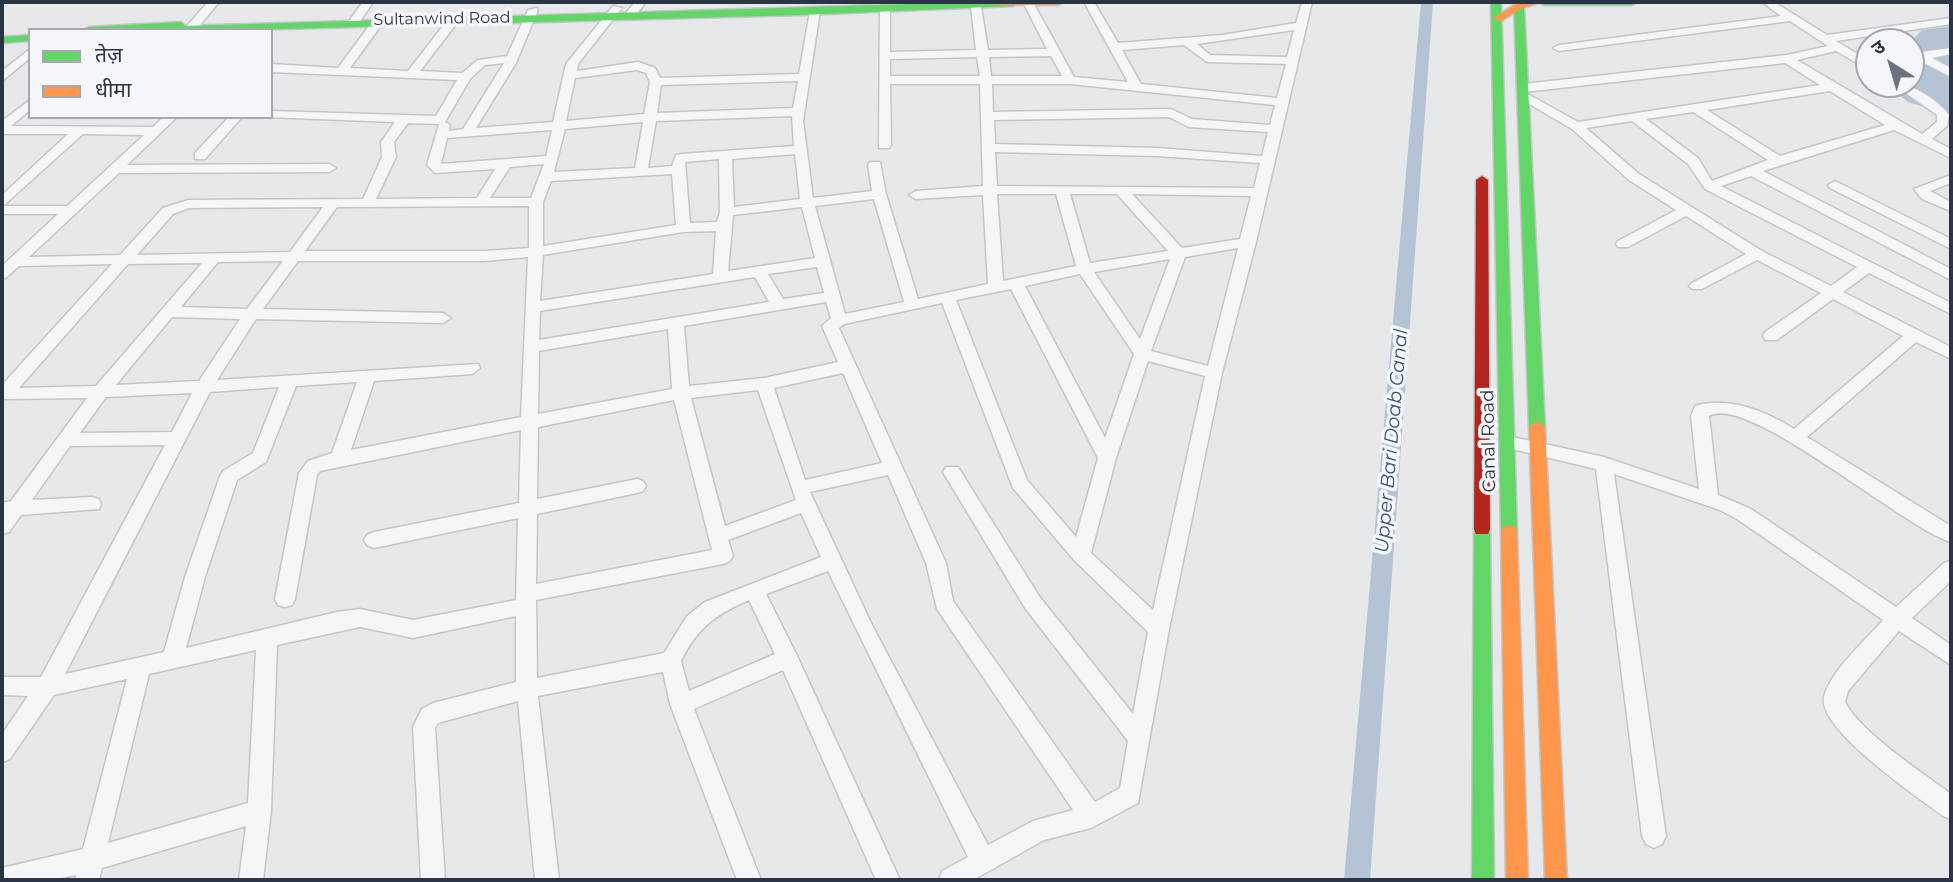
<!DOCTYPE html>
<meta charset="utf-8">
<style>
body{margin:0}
#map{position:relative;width:1953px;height:882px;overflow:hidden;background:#e6e8ea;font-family:Montserrat,"Noto Sans Devanagari",sans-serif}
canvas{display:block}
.frame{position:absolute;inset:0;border:4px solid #2b3445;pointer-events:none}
.legend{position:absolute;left:28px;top:28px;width:245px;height:91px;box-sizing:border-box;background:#f4f6f9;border:2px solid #a4a8b1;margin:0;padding:9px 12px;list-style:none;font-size:21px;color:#2b3445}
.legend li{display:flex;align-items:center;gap:14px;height:35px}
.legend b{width:35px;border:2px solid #a4a8b1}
.north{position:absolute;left:1855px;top:28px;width:70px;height:70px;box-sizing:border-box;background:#f4f6f9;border:2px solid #a4a8b1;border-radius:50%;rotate:323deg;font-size:19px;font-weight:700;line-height:28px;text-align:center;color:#2b3445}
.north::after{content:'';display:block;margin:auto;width:24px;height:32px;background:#6c737f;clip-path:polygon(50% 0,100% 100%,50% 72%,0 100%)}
</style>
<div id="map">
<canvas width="1953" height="882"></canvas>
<div class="frame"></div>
<ul class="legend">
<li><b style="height:9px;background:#63d668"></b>तेज़</li>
<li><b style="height:9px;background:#ff974d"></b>धीमा</li>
</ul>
<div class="north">उ</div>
</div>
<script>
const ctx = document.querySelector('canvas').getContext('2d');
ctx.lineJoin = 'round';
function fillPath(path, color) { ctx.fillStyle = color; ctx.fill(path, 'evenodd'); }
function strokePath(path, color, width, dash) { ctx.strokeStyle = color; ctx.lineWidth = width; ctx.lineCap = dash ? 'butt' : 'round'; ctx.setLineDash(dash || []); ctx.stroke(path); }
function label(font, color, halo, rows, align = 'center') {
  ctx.font = font + ' Montserrat,sans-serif'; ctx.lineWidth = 7; ctx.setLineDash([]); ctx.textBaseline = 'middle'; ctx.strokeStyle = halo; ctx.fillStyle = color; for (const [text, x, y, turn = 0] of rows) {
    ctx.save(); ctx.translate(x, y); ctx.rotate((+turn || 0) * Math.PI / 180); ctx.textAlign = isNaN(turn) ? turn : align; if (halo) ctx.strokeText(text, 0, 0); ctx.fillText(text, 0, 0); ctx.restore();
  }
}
fillPath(new Path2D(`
 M1951,26V115L1908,102L1885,84H1911V42L1922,30Z`), '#b4c4d5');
fillPath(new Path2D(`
 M1421,2H1433L1370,880H1344Z`), '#b4c4d5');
const street = new Path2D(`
 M208,2H219L196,30H187V26Z
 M363,2H373L359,23H351L349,21Z
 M635,2H646L635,16H627L625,14Z
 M1025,2L1034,4L1074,77L1128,82L1084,2H1094L1118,43L1222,35L1296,23L1302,2H1312L1256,242L1222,373L1169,629L1138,803L1091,828L1044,840L973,880H939L942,871L968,857L828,571L766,594L798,658L900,880H876L783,670L694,709L761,880H737L670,704L663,672L538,696L559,880H535L518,701L438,723L435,728L445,880H421L413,727L422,709L433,703L516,682V616L413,638L360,627L277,645L271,811L263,880H239L246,826L102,868L99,880H75L76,875L52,880H2V868L83,849L127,679L54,695L10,759L2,762V734L28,696L2,695V677H41L165,445L70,446L32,500L92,497L99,499L101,504L99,509L21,515L9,532L2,534V503L11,501L87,398L2,399V385L112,264L19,266L7,277L2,279V266L58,214H2V195L68,134H2V121L30,100V110L11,126L153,127L163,117H177L127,165L329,164L336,168L329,172L119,173L29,257L120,255L163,208L188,200L363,199L382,157L381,142L395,122L266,117H271V111L436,116L457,80L271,72V64L338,68L375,18L385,20L350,68L408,71L450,17L454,16L460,19L420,71L462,73L478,60L507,56L528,10L537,8L538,10L516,63L476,128L553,122L566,64L613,6L622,8L578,64L577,71L638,62L655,68L660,78L799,74L810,11L815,8L820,11L803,121L813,198L872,191L868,165L870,162H880L886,194L918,299L988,284L983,195L916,199L909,195L916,191L983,186L980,84H890L891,145L889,148H879L880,10L885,7L890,10V52L976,50L971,7L976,4L981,7L988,50L1047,49L1024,4ZM1294,30L1287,57L1210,55L1197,44ZM1184,45L1207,62L1286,64L1277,98L1141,84L1122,50ZM1051,56L1062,76H991L989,57ZM977,57L980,76H890V59ZM504,63L463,129L449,131L450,125L445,122L470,79L485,65ZM637,70L646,73L650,82L644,114L566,121L575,78ZM798,81L793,108L657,113L661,85ZM992,84H1070L1275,105L1270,125L1192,119L1171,109L993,112ZM792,116L794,146L681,154L676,155L672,166L648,168L656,121ZM1169,117L1189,127L1268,132L1262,156L1157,148L995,144L994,120ZM643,122L635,168L554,172L565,129ZM408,123L439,124L427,165L435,173L495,169L477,198L376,199L396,157L394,142ZM552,130L546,156L441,164L447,138ZM83,134L144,135L67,206H3ZM995,152L1157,156L1260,163L1254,188L997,186ZM795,154L800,199L734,207L732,159ZM719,159L720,212L717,222L690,223L685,162ZM544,164L531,198H490L510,167ZM672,174L676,225L543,246V202L551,181ZM997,194H1056L1076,266L1003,281ZM1070,194H1117L1168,251L1090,263ZM1132,194L1251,196L1240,239L1182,248ZM874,199L904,302L845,314L815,206ZM529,206V248L484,251H305L337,207ZM323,207L290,252L137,255L173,214L189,208ZM802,207L815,258L728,271L733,215ZM716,231L713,274L540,301L543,255L683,232ZM1238,248L1208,366L1151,351L1185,257ZM528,257L521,417L351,450L374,381L472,374L480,368L478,364L217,380L256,319L443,323L451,318L443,313L263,309L298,261H484ZM1170,259L1140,339L1094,272ZM283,261L247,309L181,307L218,262ZM202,263L96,386L19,388L128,264ZM817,267L824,293L783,299L768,274ZM1080,274L1134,354L1105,438L1025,286ZM755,277L769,302L539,340L540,311ZM1011,289L1098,458L1076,537L1027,480L956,300ZM826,302L831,318L822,326L838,362L764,378L689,386L684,326ZM942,303L1013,488L1074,560L1148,632L1133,714L1039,596L958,467H946L943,472L946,477L1025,608L1128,741L1120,788L1095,802L953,601L946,563L839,328L844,324ZM172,317L240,319L199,381L116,385ZM668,329L672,389L538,414L539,351ZM1148,361L1205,376L1153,610L1091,553L1116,458ZM843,373L882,463L805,480L774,388ZM357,382L332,453L308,461L299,473L275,599L278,605L285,607L292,605L295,599L317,475L320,471L521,430L519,503L374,532L367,535L364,540L367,545L374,548L518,518L516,600L413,620L360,609L337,612L186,648L205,577L237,480L266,462L296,386ZM279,387L253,453L223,471L220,476L185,577L164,652L65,674L210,392ZM758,390L796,500L725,526L691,398ZM192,393L172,432L80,433L106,397ZM674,400L712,550L536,584L537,514L637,493L643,491L646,486L643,481L637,479L537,499L538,427ZM888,475L926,563L937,609L1073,810L1033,821L988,845L871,623L810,492ZM801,513L821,557L705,602L687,616L664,653L537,678L536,600L723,564L730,561L733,556L728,540ZM749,600L775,654L689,691L681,661C697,628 716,614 749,600ZM256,650L248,803L108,843L149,674Z
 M1762,2H1774L1827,35L1951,18V24L1836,41L1869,61V70L1836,51L1797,60L1922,134L1937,122V115L1893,84C1913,84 1937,99 1949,115L1947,126L1932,139L1951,149V158L1894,130L1763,171L1951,269V280L1751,176L1721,186L1951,303V314L1869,273L1843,292L1951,347V359L1916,342L1807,437L1951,526V542C1903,528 1748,393 1709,416L1718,495L1751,509L1896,607L1944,563L1951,561V581L1912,618L1951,645V665L1899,631L1848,691L1845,702C1860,732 1923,773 1951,794V819L1943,816C1918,797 1817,729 1824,697C1830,671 1866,640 1883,620L1737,519L1720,510L1614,474L1666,836L1662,844L1654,848L1646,844L1642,836L1596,469L1508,448L1502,447L1499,442L1502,437L1508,436L1604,457L1699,489L1691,416L1695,406C1728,396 1766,411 1794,429L1903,336L1833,299L1777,340H1765L1763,336L1765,332L1821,293L1757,260L1702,289H1692L1689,286L1692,283L1746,254L1686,216L1628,247H1618L1616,244L1618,241L1676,210L1629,180L1572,129L1519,98L1517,95L1522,91L1517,88L1523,84L1787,55L1828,46L1790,21L1559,51L1553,48L1559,45L1781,16ZM1785,63L1820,85L1578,122L1524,92ZM1830,91L1885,125L1780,156L1707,110ZM1693,112L1768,160L1712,181L1698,158L1646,119ZM1632,121L1688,164L1705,189L1857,267L1831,286L1762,251L1639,174L1586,128Z
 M1911,48L1922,52L1951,48V54L1932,58L1951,68V77L1911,56Z
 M30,49V58L2,81V71Z
 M229,117H242L205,159H195V153Z
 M1951,175V183L1930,191L1951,202V211L1922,199L1914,189Z
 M1835,181L1951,239V249L1830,188L1828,185Z`);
const fast = new Path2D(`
 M977,2L1018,3L1013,6L801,15L246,30H84L89,27L181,22L185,26Z
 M1491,2H1501L1517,532L1515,537H1503L1501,532Z
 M1539,2H1637L1632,5H1544Z
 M1519,3L1524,6L1545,427L1537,433L1529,427L1514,6Z
 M30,35V41L2,43V37Z
 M1482,522L1488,524L1490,529L1494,880H1472L1474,529L1476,524Z`);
const slow = new Path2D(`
 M991,2H1063L1058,5H996Z
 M1525,2H1542L1522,8L1501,21L1492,19L1516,4Z
 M1537,421L1545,427L1567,880H1545L1529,427Z
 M1509,525L1515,527L1517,532L1528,880H1506L1501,532L1503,527Z`);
const jam = new Path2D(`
 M1482,176L1488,180L1490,529L1488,534H1476L1474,529L1476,180Z`);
strokePath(street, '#c4c6c8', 3);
strokePath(fast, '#c4c6c8', 3);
strokePath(slow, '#c4c6c8', 3);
strokePath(jam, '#c4c6c8', 3);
fillPath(street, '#f5f6f7');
fillPath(fast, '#63d668');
fillPath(slow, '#ff974d');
fillPath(jam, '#b3261e');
label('16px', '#2b3445', '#f4f6f9', [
 ["Sultanwind Road",442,19,-1]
]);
label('18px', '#2b3445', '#f4f6f9', [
 ["Canal Road",1489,441,-91]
]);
label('italic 19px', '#34527a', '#f4f6f9', [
 ["Upper Bari Doab Canal",1392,441,-85]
]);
</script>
